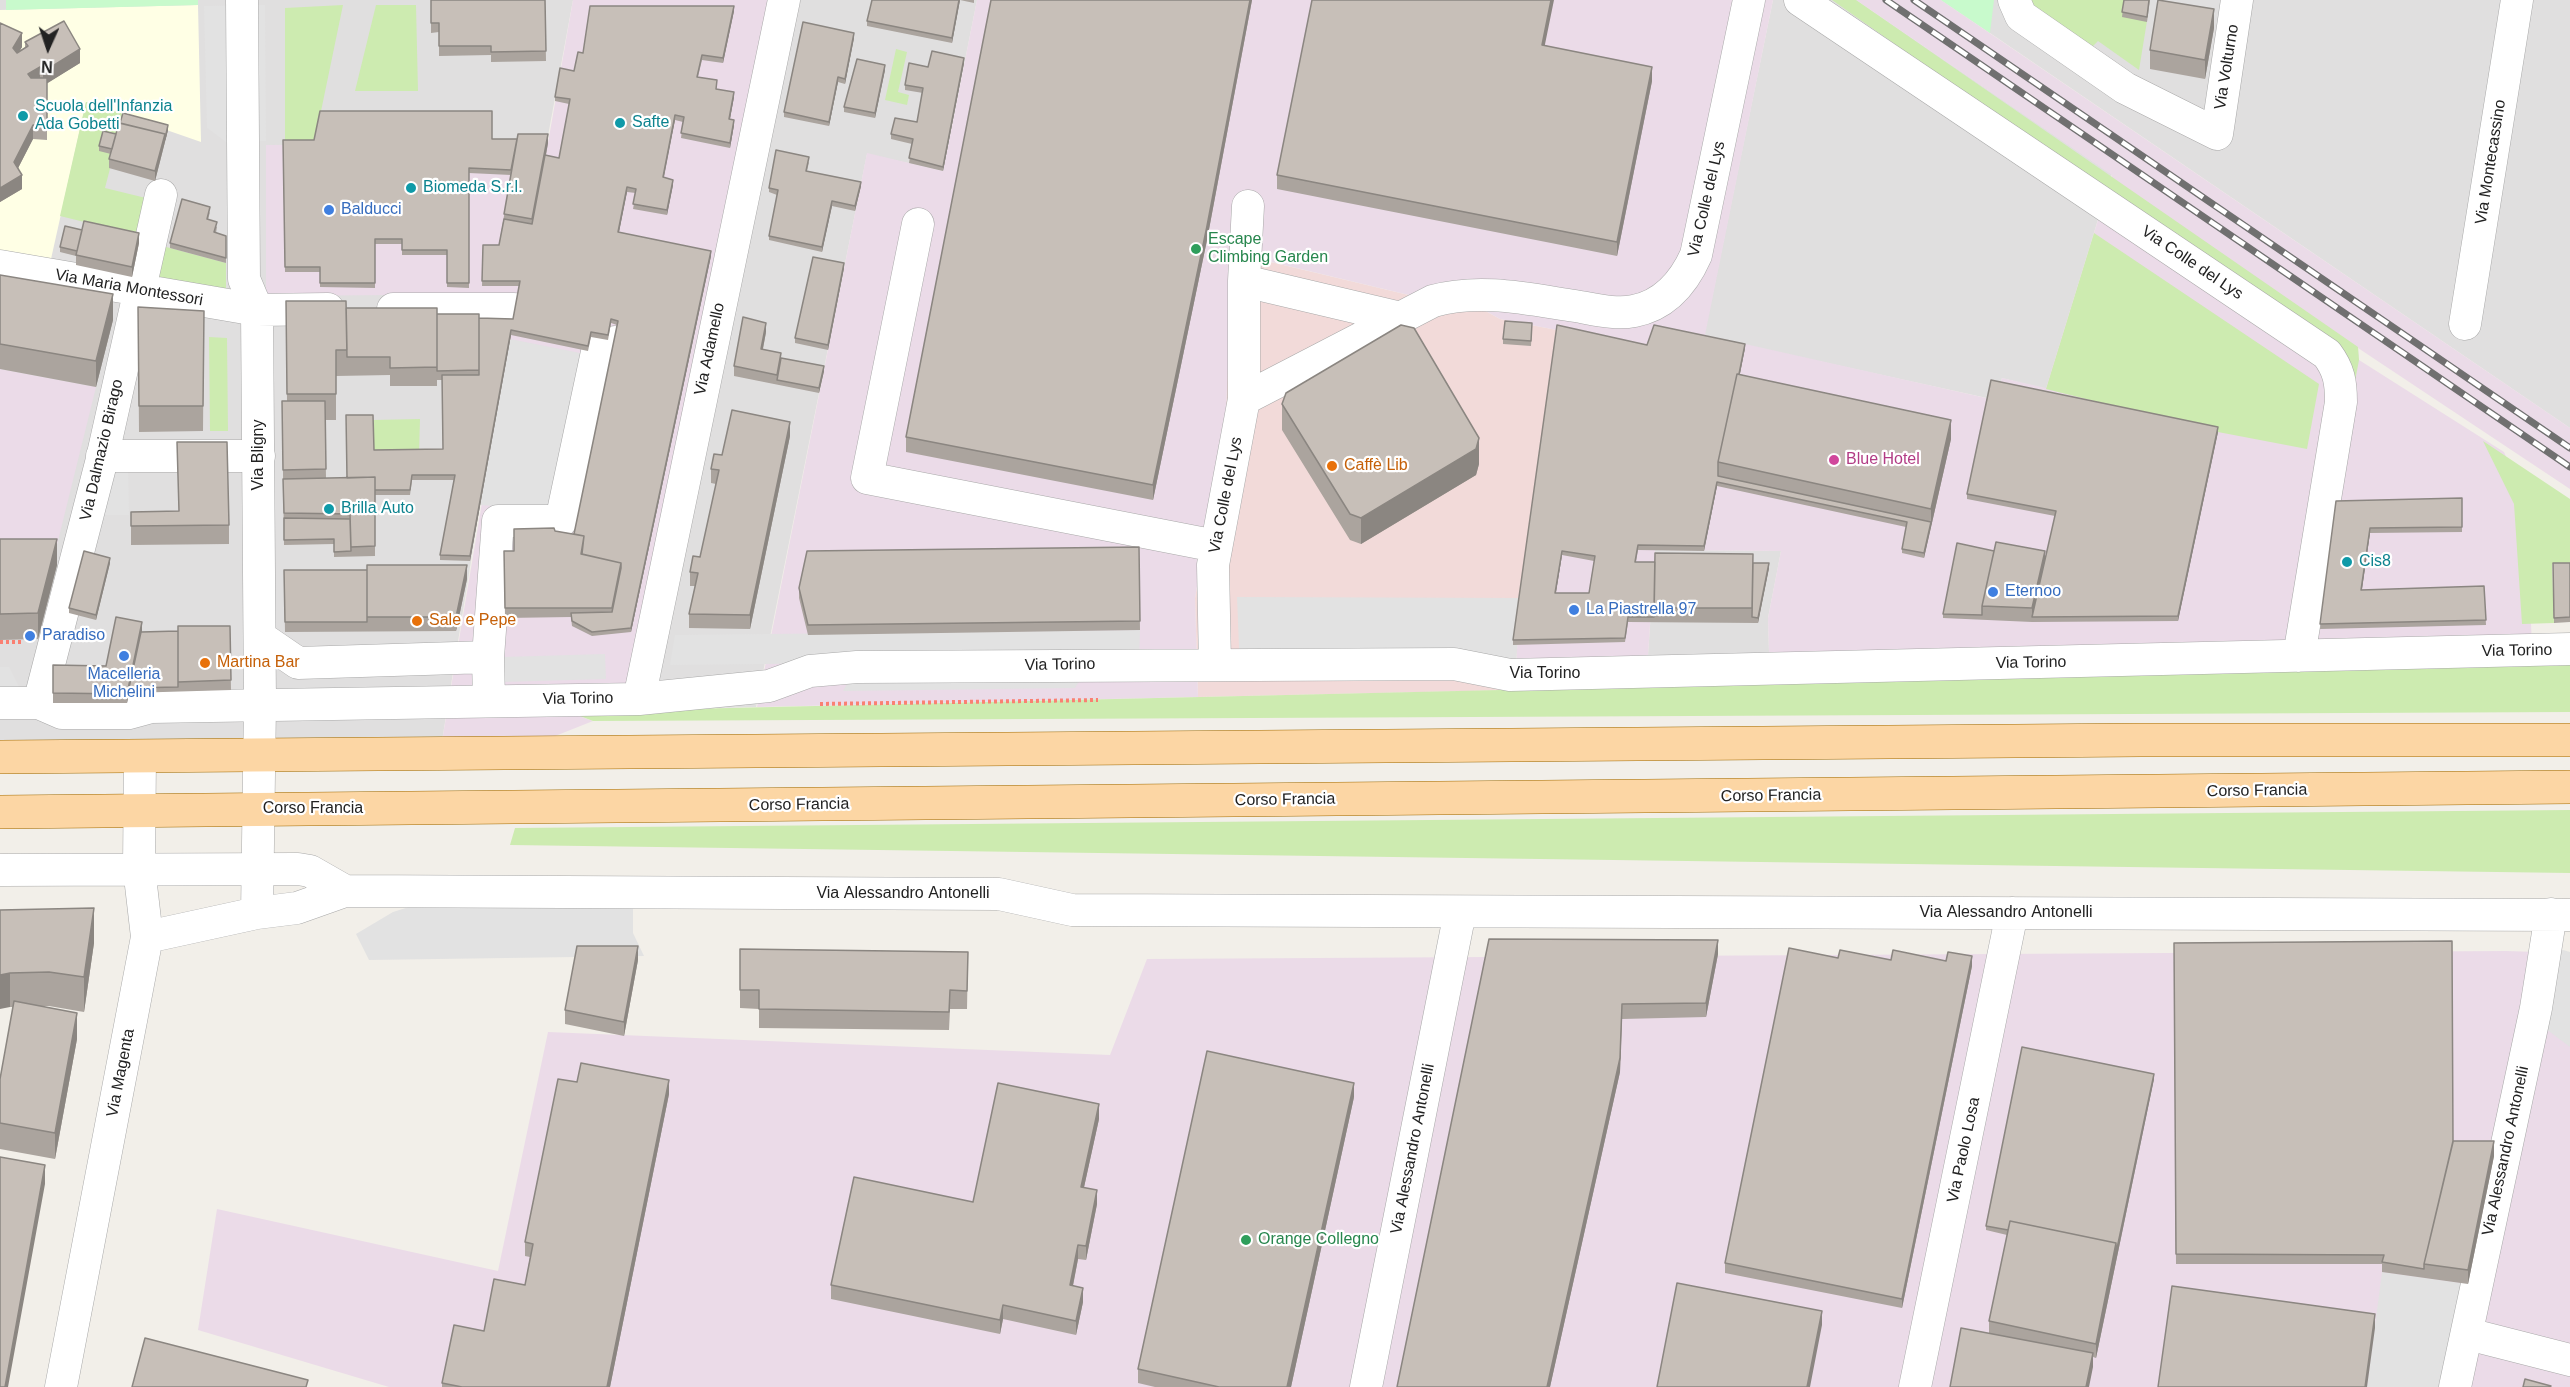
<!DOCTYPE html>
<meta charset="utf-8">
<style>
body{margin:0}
#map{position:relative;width:2570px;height:1387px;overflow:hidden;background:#f2efe9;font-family:Helvetica,sans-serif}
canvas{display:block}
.north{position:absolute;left:18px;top:18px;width:60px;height:60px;-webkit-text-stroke:4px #fff;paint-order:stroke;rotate:183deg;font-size:16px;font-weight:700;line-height:24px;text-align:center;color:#222}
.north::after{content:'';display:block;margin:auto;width:21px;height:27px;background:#222;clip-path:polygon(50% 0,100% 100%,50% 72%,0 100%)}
</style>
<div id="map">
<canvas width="2570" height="1387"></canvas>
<div class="north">N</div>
</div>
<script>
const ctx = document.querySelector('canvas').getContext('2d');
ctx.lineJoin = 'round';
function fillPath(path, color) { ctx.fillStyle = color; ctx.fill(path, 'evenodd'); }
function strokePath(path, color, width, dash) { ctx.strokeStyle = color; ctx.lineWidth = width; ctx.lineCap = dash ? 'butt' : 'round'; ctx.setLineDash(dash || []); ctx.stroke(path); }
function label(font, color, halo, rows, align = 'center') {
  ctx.font = font + ' Helvetica,sans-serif'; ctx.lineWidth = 4.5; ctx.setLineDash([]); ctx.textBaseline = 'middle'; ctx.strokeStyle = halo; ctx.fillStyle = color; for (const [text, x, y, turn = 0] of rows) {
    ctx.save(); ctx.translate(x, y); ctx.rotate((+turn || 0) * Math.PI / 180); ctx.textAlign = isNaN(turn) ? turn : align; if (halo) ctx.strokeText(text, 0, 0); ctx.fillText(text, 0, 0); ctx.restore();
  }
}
fillPath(new Path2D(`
 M0,0H573L480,505L441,747L0,752Z
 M772,0H977L943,171L867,154L756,707L644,710Z
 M1773,0H1856L2112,174L2046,389L2002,378L1996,400L1704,336Z
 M1941,0H2570V428L1990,33Z
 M1655,550L1781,551L1768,618L1770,684L1633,687L1648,655Z`), '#e0dfdf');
fillPath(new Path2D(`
 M1233,253L1459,307L1473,304L1500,319L1557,330L1512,690L1198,697L1195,598L1225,426Z`), '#f2dad9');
fillPath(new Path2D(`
 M573,0H772L632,711L582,717L593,721L525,748L441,747L517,294L266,296V145L548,143Z
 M977,0H1773L1705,335L1995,400L2002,378L2046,388L2112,175L1856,0H1941L2570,428V489L2358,348L2359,360L2504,452L2525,499L2533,666L1770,684L1768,618L1781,551L1655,550L1648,655L1633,687L1516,667L1520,598L1557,330L1500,319L1473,304L1459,307L1234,253L1225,426L1195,598L1198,697L757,707L867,153L943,171Z
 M0,369L96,387L52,565H0Z
 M2506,951L2570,953V1387H389L198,1330L217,1209L498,1271L548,1032L1110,1055L1147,959Z`), '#ebdbe8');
fillPath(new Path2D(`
 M198,5L201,142L86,102L51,259L0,250V10Z`), '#ffffe5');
fillPath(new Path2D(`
 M1832,0H1856L2358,347L2359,360L2351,402L2343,359Z
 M2027,0H2125L2147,21L2139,70L2098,41L2089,50L2032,11Z
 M343,5L314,145H285V8Z
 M376,5H416L418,91H355Z
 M896,49L907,52L898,92L909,95L907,105L885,100Z
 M86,102L124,114L105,188L150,199L141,236L60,216Z
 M2094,233L2319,384L2307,449L2218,432L2046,389Z
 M155,244L226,263V297L144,284Z
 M209,337L227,338L228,431H210Z
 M420,419L419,454L374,455L373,420Z
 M2483,441L2570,499V563L2552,564L2554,623L2522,624L2514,504Z
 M2570,665V712L593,721L580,716L644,710Z
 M2570,810V873L510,845L515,828Z`), '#cdebb0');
fillPath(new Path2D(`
 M6,0H198V5L6,10Z
 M1941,0H1994L1990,33Z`), '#c8facc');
fillPath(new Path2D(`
 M265,5L266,141H242V154L207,128L204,6Z
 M510,339L590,355L548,510L480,505Z
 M101,463H128L129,515H87Z
 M1237,597L1520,598L1516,667L1240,671Z
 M1140,630L1139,659H1093L1075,688L843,691L859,663L670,665L675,635Z
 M605,654L606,679L502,682V657Z
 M0,667H9L27,703H0Z
 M422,903L633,905V933L644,956L369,960L356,934L393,912Z
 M2546,945L2570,952V1047L2534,1020Z
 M2382,1272L2468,1284L2455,1387H2367Z`), '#e2e2e2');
const minor = new Path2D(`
 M242,0L244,279L257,310L260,704L257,913
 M1800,0L2327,354C2339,370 2341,382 2341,402L2299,656
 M2014,0L2021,16L2125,88L2217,134L2237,0
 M918,224L867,478L1216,546
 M0,266L257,310L328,309
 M1244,281L1401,318
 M393,309H514
 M2465,324L2517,0
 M1244,399L1433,301C1480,288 1528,299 1575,306C1594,309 1615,315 1634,311C1665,305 1684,282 1696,255L1749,0
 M102,456H259
 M260,637L298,663L488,657
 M1215,664L1213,565L1244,399V281L1248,206
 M639,699L784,0
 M489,701L488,657L498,521H561L597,352L615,342
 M0,703H39L62,713H129L151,707L639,699L769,686L810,671L857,667L1454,664L1510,675L2570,649
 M39,703L101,463L161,195
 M0,870L298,869L310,871L345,891L999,894L1072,910L2570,915
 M147,937L257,913L297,908L345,891
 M2468,1334L2570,1360
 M61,1387L147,937L139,868L140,756
 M1366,1387L1460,912
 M1915,1387L2012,913
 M2455,1387L2536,1008L2551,914`);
const major = new Path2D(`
 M0,757L2141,740H2570
 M0,812L2570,787`);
strokePath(minor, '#a9a9a9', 33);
strokePath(major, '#a06b00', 34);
strokePath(new Path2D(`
 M0,642H23
 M820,704L1098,700`), '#fa8072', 4, [3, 3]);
strokePath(minor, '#fff', 32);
strokePath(major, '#fcd6a4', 33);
const rail = new Path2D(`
 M1886,0L2570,467
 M1914,0L2570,448`);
strokePath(rail, '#707070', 7);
strokePath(rail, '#fff', 4.5, [14]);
fillPath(new Path2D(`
 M431,0H545L546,61L491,62V55L439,56V32L431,33Z
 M872,0H974V3L960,0L952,43L867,26V21Z
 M991,0H1252L1207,240L1153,500L906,452V437Z
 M2124,0H2150L2147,22L2122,17Z
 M734,11L723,63L702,60L698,77L717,85L716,89L734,97L730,119L734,125L730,148L681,138L683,122L675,120L663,177L673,185L667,215L633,209L636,193L627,192L619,232L711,256L631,632L592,636L572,626L571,617L505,618L504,551H514L555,531L574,534L617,325L611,323L608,340L591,337L588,351L511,335L470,561L440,560V555L454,480H412L410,495H375V556L334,557V544L284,545L282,401H287L286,301L346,308L437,314L479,318L513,319L520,286H482L483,245H499L511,175L469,173V288L447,287V255H402V244H375V288L320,287V272H285L283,140L492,139L548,143L546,155L559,158L569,104L555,101V97L574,71L583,53ZM390,375V386H437V380H442L443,449L374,450L347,478H326L325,420H336V376Z
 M0,23L22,47L19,52L25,48V42L80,63L47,83V140L33,139L18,168L22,189L0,202Z
 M2214,28L2205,79L2150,69V50Z
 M854,38L845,84L838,82L829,126L784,117V112Z
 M1545,45L1652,81L1617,256L1277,189V175Z
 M964,63L943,171L909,163L912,144L891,139V134L917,122L923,93L905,90V85L928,67Z
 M885,70L875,118L844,112V107Z
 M168,130L155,181L109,168V159L111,154L99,151V146L116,134Z
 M809,162L807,171L861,186L855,211L832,206L822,252L769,240V236L777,195L769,192V188Z
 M210,212L208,220L217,227L216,233L226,236V263L170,248V243Z
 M139,243L132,277L76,265V256L60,252V247Z
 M844,268L828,350L795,343V338Z
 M0,275L113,320L96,387L0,369Z
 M138,307L204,311L203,431L139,432Z
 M1532,328L1531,346L1503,344V339Z
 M766,332L763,349L781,358L824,371L819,393L734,376V366Z
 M1647,345L1745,348L1740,374L1951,439L1924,558L1902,553V549L1906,527L1717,486L1704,551L1638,550L1636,562L1753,563L1769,568L1758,623L1628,622L1625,642L1513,645V640ZM1562,555L1594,561L1589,593H1556Z
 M1282,404L1479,464L1476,475L1361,544L1350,540L1282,430Z
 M2218,432L2178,621L2032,622L1943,618V614L2045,561L2055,516L1967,499V494Z
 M790,436L750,629L689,628V614L695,586H690V572L700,557L716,484L711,483V469L722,455Z
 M177,442L229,525V544L131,545V512L179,511Z
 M2462,498V532L2370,533L2362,590L2484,586L2486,625L2320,629L2336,501Z
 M0,539L57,565L38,639L0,640Z
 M1139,547L1140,630L808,635L799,598V588Z
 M110,563L96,620L69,613V608Z
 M2553,563H2570V622L2554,623Z
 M284,570L467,579L456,631L285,632Z
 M230,626L231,690L129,693L127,703H53V665L106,666L178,631Z
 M0,910L94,943L84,1012L49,1006H42L77,1039L55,1159L0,1149V1079L13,1007H10Z
 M1489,939L1718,954L1706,1017L1622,1019L1620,1072L1550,1387H1397Z
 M2174,943L2453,1141L2494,1156L2468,1284L2382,1272V1264H2176Z
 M740,949L968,952L967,1009H950L949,1030L759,1028V1009L740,1008Z
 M1838,958L1891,960L1946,961L1972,966L1902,1308L1725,1273V1263Z
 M638,960L624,1036L565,1024V1010Z
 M2154,1079L2096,1358L2093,1357V1367L1989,1333V1321L2007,1235L1986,1230V1226Z
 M577,1082L669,1094L610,1387H442V1383L484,1331L525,1285L530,1257L525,1256V1242Z
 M1354,1097L1291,1387H1155L1138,1383V1369Z
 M1099,1119L1084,1187L1097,1204L1086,1260L1078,1259L1073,1286L1083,1302L1076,1335L1003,1319L1000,1334L831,1299V1285L973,1202Z`), '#aba49e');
fillPath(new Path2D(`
 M959,0H960L952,43V38Z
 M1250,0H1252L1207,240L1153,500V485Z
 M1551,0H1554L1542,59V45Z
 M734,6V11L723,63V58Z
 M2214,9V28L2205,79V60Z
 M22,33V47L13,62V48Z
 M854,33V38L845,84V79Z
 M80,49V63L43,86V72Z
 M964,58V63L943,171V167Z
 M885,65V70L875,118V113Z
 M40,67V82L28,88V74Z
 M1652,67V81L1617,256V242Z
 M838,77V82L829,126V122Z
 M734,92V97L729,124V119Z
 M675,115V120L663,182V177Z
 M734,120V125L730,148V143Z
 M33,125V139L14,176V162Z
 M168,125V130L155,181V171Z
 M548,134V143L532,229V219Z
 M22,175V189L0,202V188Z
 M673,180V185L667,215V210Z
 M861,182V186L855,211V206Z
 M627,187V192L618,237V232Z
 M832,201V206L822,252V247Z
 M139,233V243L132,277V267Z
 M711,251V256L631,632V628Z
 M844,263V268L828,350V345Z
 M113,294V320L96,387V361Z
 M766,323V332L761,358V349Z
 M511,330V335L470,561V556Z
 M1745,344V348L1722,463Z
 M824,366V371L819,393V388Z
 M1951,420V439L1924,558V553L1931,522V509Z
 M790,422V436L750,629V615Z
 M2218,427V432L2178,621V616Z
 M1479,438V464L1476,475L1361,544V518Z
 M1717,482V486L1704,551V546Z
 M2370,528V533L2361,595V590Z
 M57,539V565L38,639V613Z
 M1562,551V555L1555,598V593Z
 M2045,551V565L2032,617V608Z
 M110,558V563L96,620V615Z
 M1769,563V568L1758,623V618Z
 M467,565V579L456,631V617Z
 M142,622V632L129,688V693L127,703V694Z
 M94,908V943L84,1012V977Z
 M1718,940V954L1706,1017V1003Z
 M638,946V960L624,1036V1022Z
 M1972,956V966L1902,1308V1299Z
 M10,973V1007L0,1009V975Z
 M1622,1004L1620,1072L1550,1387H1547Z
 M77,1013V1039L55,1159V1133Z
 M2154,1074V1079L2096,1358V1344L2116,1243Z
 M669,1080V1094L610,1387H607Z
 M1354,1083V1097L1291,1387H1287Z
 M1099,1104V1119L1081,1201V1187Z
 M2494,1141V1156L2468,1284V1270Z
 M45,1165V1184L8,1387H5Z
 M1097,1190V1204L1086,1260V1246Z
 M1078,1245V1259L1070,1300V1285Z
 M1083,1288V1302L1076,1335V1321Z
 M1003,1305V1319L1000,1334V1320Z
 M1822,1311V1325L1810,1387H1807Z
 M2375,1314V1328L2367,1387H2365Z
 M2093,1353V1367L2089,1387H2086Z`), '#8b8681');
const building = new Path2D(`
 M431,0H545L546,51L491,52V46H439V23H431Z
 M872,0H959L952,38L867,21Z
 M991,0H1250L1207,226L1153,485L906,437Z
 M1312,0H1551L1542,45L1652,67L1617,242L1277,175Z
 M2124,0H2149L2147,17L2122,12Z
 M2158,0L2214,9L2205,60L2150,50Z
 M590,6H734L723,58L702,55L697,77L717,80L716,89L734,92L729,119L734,120L730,143L681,133L684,117L675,115L663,177L673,180L667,210L633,204L636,189L627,187L618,232L711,251L631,628L592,632L572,621L571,613L612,612L621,568V563L582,554L584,536L574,534L618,321L611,319L608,335L591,332L588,346L511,330L470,556L440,555L455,475H412L410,490H375V477L347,478L346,415H373L374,450L443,449L442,375H479V318L513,319L520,281H482L483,245H499L504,219L532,224L545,155L559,158L570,99L555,97L560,68L574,71L578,52L583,53Z
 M64,21L80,49L43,72L40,67L28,74L31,78H47V126L33,125L14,162L22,175L0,188V23L22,33L13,48L17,53L28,46L25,42Z
 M803,22L854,33L845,79L838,77L829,122L784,112Z
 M932,51L964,58L943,167L909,158L913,139L891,134L895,118L917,122L923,88L905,85L909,63L928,67Z
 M857,59L885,65L875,113L844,107Z
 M320,111H492V139H517L511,170L469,168V283H447V250H402V239H375V283H320V267H285L283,140H314Z
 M123,113L168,125L165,139V134L120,123Z
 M119,123L165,134L155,171L109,159Z
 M103,131L116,134L112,149L99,146Z
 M518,134H548L532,219L504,214Z
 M776,150L809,157L806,171L861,182L855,206L832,201L822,247L769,236L778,190L769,188Z
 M182,199L210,207L207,219L217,222L214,232L226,236V258L170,243Z
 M84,221L139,233L132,267L76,255Z
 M65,226L82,230L77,251L60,247Z
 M813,257L844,263L828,345L795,338Z
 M0,275L113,294L96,361L0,344Z
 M286,301H346L347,350H336V394H287Z
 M138,307L204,311L203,406H139Z
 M346,308H437V367L390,368V357H347Z
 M437,314H479V370L437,371Z
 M743,317L766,323L761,349L781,353L777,375L734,366Z
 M1505,321L1532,323L1531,341L1503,339Z
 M1401,325L1414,328L1479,438L1476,449L1361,518L1350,514L1282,404L1286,393Z
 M1557,325L1647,345L1654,325L1745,344L1739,374H1737L1718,462V476L1931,522L1924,553L1902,549L1907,522L1717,482L1704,546L1638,545L1635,562H1655L1654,617H1628L1625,638L1513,640ZM1562,551L1595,556L1589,593H1555Z
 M781,358L824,366L819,388L777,380Z
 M1737,374L1951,420L1931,509L1718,462Z
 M1991,380L2218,427L2178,616L2032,617L2056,511L1967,494Z
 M282,401H325L326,469L283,470Z
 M732,410L790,422L750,615L689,614L698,573L690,572L693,556L700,557L719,470L711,469L714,454L722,455Z
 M177,442H227L229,525L131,526V512L179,511Z
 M375,477V546L351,547L350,514L284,513L283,479Z
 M2462,498V527L2370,528L2361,590L2484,586L2486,620L2320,624L2336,501Z
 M284,518L350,519L351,551L334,552V539L284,540Z
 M554,528L555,531L584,536L581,554L621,563L612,608H505L504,551H514V529Z
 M0,539H57L38,613L0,614Z
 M1996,542L2045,551L2032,608L1982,606Z
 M1957,543L1994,551L1982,606V615L1943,614Z
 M1139,547L1140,621L808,625L799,588L807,551Z
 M84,551L110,558L96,615L69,608Z
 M1655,553L1753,554L1752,608H1654Z
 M1753,563H1769L1758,618L1752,617Z
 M2553,563H2570V617L2554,618Z
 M367,565H467L456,617H367Z
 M284,570H367V622H285Z
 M116,617L142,622L127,694L53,693V665L106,666Z
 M178,626H230L231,680L178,682Z
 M178,631V687L129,688L141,632Z
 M94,908L84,977L49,972L10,973L0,975V910Z
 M1489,939L1718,940L1706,1003L1622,1004L1620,1058L1547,1387H1397Z
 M2452,941L2453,1142L2424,1264V1269L2382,1262L2384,1255L2176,1254L2174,943Z
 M577,946H638L624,1022L565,1010Z
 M1789,948L1838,958L1840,950L1891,960L1893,950L1946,961L1948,952L1972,956L1902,1299L1725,1263Z
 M740,949L968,952L967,991L950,990L949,1012L759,1009V990H740Z
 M14,1001L77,1013L55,1133L0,1123V1079Z
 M2022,1047L2154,1074L2116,1253V1243L2010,1221L2008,1230L1986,1226Z
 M1207,1051L1354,1083L1287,1387H1219L1138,1369Z
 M581,1063L669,1080L607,1387H462L442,1383L454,1325L484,1331L494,1279L525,1285L533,1244L525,1242L558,1079L577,1082Z
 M998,1083L1099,1104L1081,1187L1097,1190L1086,1246L1078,1245L1070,1285L1083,1288L1076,1321L1003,1305L1000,1320L831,1285L854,1177L973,1202Z
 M2453,1141H2494L2468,1270L2424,1264Z
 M0,1157L45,1165L5,1387H0Z
 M2010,1221L2116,1243L2096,1344L1989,1321Z
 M1677,1283L1822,1311L1807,1387H1657Z
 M2172,1286L2375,1314L2365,1387H2158Z
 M1961,1328L2093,1353L2086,1387H1950Z
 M145,1338L308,1380L306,1387H132Z
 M2525,1379L2551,1386L2550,1387H2523Z`);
fillPath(building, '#c7bfb8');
strokePath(building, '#8b8681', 1.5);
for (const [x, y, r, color] of [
 [23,116,6,"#0f9aa8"],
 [620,123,6,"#0f9aa8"],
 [411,188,6,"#0f9aa8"],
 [329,210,6,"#3f7fe0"],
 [1196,249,6,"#2e9e5b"],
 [1834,460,6,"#d1479c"],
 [1332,466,6,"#e8710a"],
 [329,509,6,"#0f9aa8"],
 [2347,562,6,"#0f9aa8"],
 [1993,592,6,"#3f7fe0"],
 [1574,610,6,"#3f7fe0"],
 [417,621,6,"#e8710a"],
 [30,636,6,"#3f7fe0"],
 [124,656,6,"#3f7fe0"],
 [205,663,6,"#e8710a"],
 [1246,1240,6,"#2e9e5b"]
]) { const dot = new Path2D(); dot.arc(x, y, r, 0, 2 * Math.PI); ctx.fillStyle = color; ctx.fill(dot); strokePath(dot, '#fff', 2); }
label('16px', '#222', '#fff', [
 ["Via Volturno",2227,67,-81],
 ["Via Montecassino",2491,162,-81],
 ["Via Colle del Lys",1707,199,-77],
 ["Via Colle del Lys",2192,263,34],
 ["Via Maria Montessori",129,288,10],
 ["Via Adamello",710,349,-78],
 ["Via Dalmazio Birago",102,450,-77],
 ["Via Bligny",259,455,-90],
 ["Via Colle del Lys",1226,495,-79],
 ["Via Torino",2517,651,-1],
 ["Via Torino",2031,663,-1],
 ["Via Torino",1060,665,-1],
 ["Via Torino",1545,674],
 ["Via Torino",578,699,-1],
 ["Corso Francia",2257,791,-1],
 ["Corso Francia",1771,796,-1],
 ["Corso Francia",1285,800,-1],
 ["Corso Francia",799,805,-1],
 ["Corso Francia",313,809],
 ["Via Alessandro Antonelli",903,894],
 ["Via Alessandro Antonelli",2006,913],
 ["Via Magenta",121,1073,-79],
 ["Via Alessandro Antonelli",1413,1149,-79],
 ["Via Paolo Losa",1964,1150,-78],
 ["Via Alessandro Antonelli",2506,1151,-78]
]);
label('16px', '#0d838f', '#fff', [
 ["Scuola dell'Infanzia",35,107],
 ["Ada Gobetti",35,125],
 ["Safte",632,123],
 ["Biomeda S.r.l.",423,188],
 ["Brilla Auto",341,509],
 ["Cis8",2359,562]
], 'left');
label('16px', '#366cbe', '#fff', [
 ["Balducci",341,210],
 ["Eternoo",2005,592],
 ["La Piastrella 97",1586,610],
 ["Paradiso",42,636],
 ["Macelleria",124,675,"center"],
 ["Michelini",124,693,"center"]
], 'left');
label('16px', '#27864d', '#fff', [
 ["Escape",1208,240],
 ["Climbing Garden",1208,258],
 ["Orange Collegno",1258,1240]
], 'left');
label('16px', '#b23c85', '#fff', [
 ["Blue Hotel",1846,460]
], 'left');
label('16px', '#c56008', '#fff', [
 ["Caffè Lib",1344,466],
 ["Sale e Pepe",429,621],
 ["Martina Bar",217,663]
], 'left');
</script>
